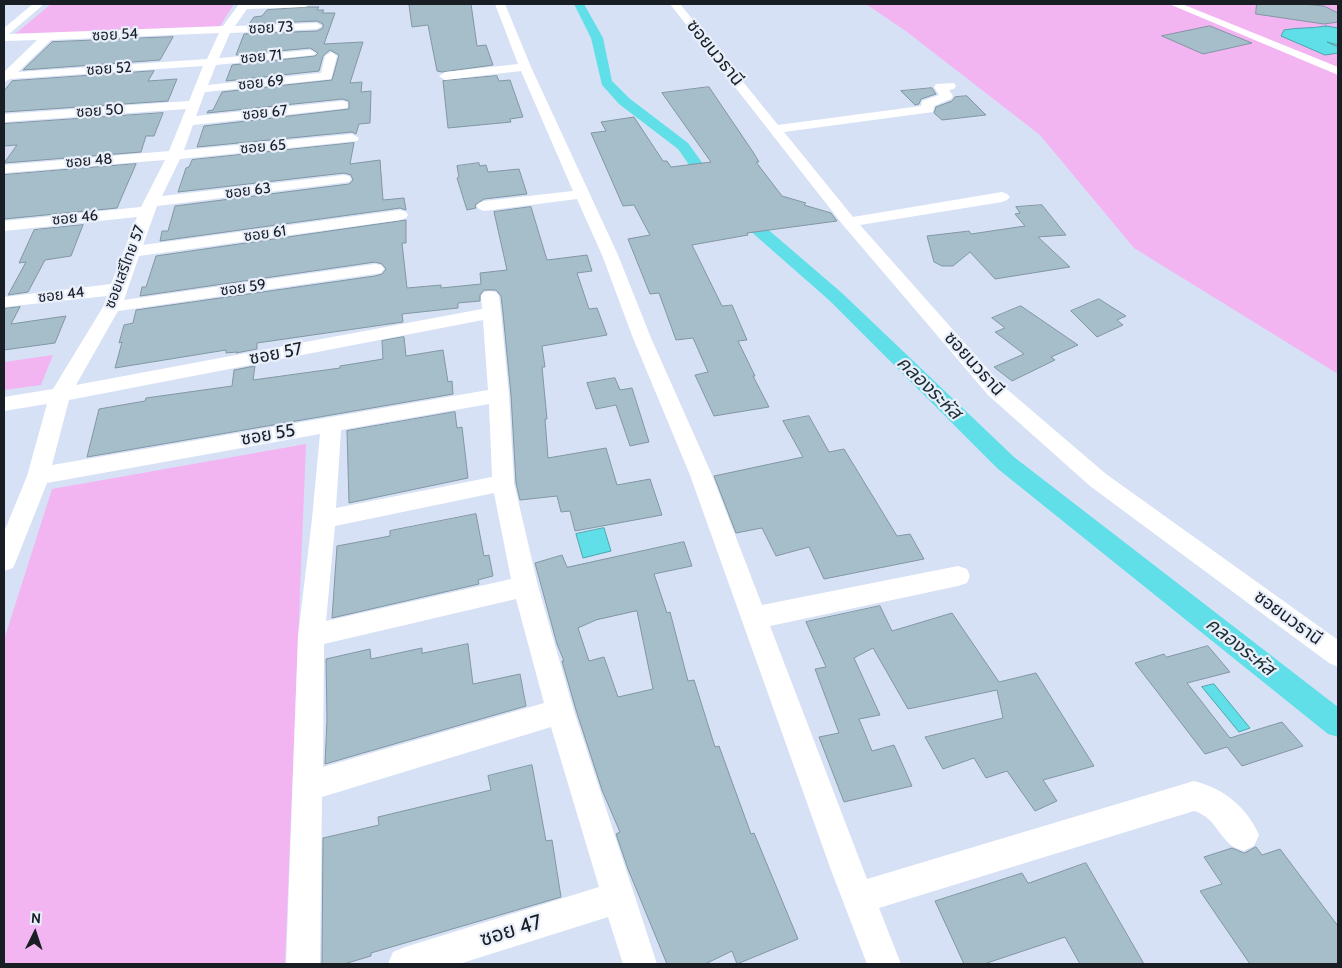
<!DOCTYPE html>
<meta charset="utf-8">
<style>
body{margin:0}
#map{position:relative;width:1342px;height:968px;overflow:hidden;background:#d7e1f6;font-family:Cabin,sans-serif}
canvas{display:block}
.frame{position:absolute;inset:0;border:5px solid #191d24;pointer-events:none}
.north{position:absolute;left:10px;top:908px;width:50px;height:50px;-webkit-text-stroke:4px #e8effb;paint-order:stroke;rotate:4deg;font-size:14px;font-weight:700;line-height:20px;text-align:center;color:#191d24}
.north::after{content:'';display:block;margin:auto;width:18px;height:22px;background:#191d24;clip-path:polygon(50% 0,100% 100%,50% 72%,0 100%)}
</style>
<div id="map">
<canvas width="1342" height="968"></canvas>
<div class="frame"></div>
<div class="north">N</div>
</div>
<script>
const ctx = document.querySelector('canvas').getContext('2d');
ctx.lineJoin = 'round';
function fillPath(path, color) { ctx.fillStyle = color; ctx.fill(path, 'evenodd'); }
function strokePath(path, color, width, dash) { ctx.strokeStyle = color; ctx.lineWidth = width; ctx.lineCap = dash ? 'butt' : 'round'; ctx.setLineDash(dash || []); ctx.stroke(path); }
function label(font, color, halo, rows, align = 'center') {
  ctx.font = font + ' Cabin,"Noto Sans Thai",sans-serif'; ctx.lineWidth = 4.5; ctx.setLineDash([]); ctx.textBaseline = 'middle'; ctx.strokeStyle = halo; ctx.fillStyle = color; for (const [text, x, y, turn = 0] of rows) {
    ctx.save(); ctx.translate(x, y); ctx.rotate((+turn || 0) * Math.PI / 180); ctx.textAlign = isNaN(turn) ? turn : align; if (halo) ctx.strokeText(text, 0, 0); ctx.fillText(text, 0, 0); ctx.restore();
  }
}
fillPath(new Path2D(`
 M51,4H234L219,28L15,34Z
 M866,4H1338V374L1134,248L1040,135L907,32Z
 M53,355L41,385L4,390V362Z
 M306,444L285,964H4V640L52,489Z`), '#f3b4f2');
const water = new Path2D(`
 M1326,26L1338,28V45L1327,42L1338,47V53L1325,55L1281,36L1284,30C1299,27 1311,29 1326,26Z
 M604,528L611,551L583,558L576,534Z
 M1214,684L1250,728L1239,732L1202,687Z`);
fillPath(water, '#61dfe8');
strokePath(water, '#4ba5ad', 1);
fillPath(new Path2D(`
 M574,4H584L603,38L612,81L629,98L688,143L721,189L718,192H708L678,149L619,104L602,85L591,38Z
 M737,206L743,208L842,293L1014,457L1338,707V737L1328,734L998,469L830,301L731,214L729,211L731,208Z`), '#61dfe8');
const building = new Path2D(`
 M425,4H471L477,46L486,45L493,65L442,72L437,71L428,25L412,27L409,5Z
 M1257,4H1303L1324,6L1338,13V22L1324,24L1256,14Z
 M308,7H319L317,10H324L322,13H335L324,44L363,42L350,83L362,82L361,92L371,91L370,123L359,124L356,134L352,132L197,147L204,126L349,109V101L342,99L207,113L208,111L213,110L222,92L332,80L339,55L330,50L323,56L319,71L226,81L232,65L315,56L318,53L310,48L236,55L244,34L317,31L323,28V24L317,21L249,24L254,17L262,16L267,10Z
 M1210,26L1252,43L1203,54L1162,36Z
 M173,37L160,60L23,70L52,42Z
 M154,71L148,81L177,79L168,101L4,112V91L12,81Z
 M497,76L499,81L510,80L523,117L510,119L511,122L448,128L443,81Z
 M709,87L753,152L759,162H756L782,196L806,203L804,205L831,213L837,221L747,233L748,235L692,245L722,306L732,305L747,340L738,341L755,376H753L769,407L714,416L695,375L708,372L693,338L676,340L659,293L650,294L628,239L650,235L634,205L623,206L591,133L606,131L601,122L634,117L663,161H667L671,167L711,162L662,93Z
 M932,88L936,94L921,99L919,104L915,105L901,91Z
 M967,96L986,115L942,120L934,113L936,107L952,101L955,97Z
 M163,113L154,136H146L141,152L4,163L17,145L4,146V124Z
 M354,143L350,164L380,160L383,200L404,198L406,210L400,208L160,241L162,231H168L175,206L349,184L353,180L351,175L344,173L178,192L186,168L189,167L192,160Z
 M479,163L480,166L486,165L488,172L519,169L527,194L484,199L475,205L476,208L467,210L457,178L459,177L457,166Z
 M136,164L117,208L4,219V175Z
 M1042,205L1066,235L1038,237L1070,267L995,279L970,252L953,266H942L934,262L927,236L969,231L971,234L1025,226L1015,214L1020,213L1016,207Z
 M531,207L547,260L587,255L592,271L577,273L589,309L597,308L607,335L542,346L545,367H542L547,419H545L548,458L606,448L617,485L650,479L662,515L575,531L570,511L561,512L557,496L520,500L516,483L511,395L503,313L501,296L496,290H484L480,295V301L458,303V308L402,314L403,322L257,343V349L236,353L237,352L226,353V350L115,368L122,342L119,343L124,325L133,323L136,310L375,276L382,274L386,269L382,264L375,262L140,296L142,287H146L156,256L406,220V243H402L407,288L441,285V288L481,284L480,273L507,270L494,212Z
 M83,225L71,256L45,260L28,292L8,295L26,262L19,263L34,230Z
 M1099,299L1126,316L1117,320L1123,325L1097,337L1071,311Z
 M1021,306L1078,345L1051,357L1055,360L1012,381L994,367L1024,354L995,332L1005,328L992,318Z
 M20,307L11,324L66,316L55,343L4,350V309Z
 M404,337L406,356L443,350L448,382L452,381L453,394L87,457L99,409L145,401L146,398L232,386L234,370L255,366L253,380L340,368V366L383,359L382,341Z
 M615,378L620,390L632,388L649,442L630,446L616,405L596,409L587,383Z
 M455,412L457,428L462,427L468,478L349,503L347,431Z
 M809,416L829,452L844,449L897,536L910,534L924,559L824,579L809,547L776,556L762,528L736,533L714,476L803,457L783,421Z
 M476,514L484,556L489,555L493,576L478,580L479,584L332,618L337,546L390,536V531Z
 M684,542L692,566L654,574L667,613L670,612L688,681L694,680L715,747L719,746L751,834L754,833L798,939L737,964L732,951L705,964H667L628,869L616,834L620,832L602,790L576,710L562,661H564L557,644L535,563L562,555L567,567ZM637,611L653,689L618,697L604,657L589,661L578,628L596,620Z
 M880,606L892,631L952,613L999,682L1036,673L1094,766L1043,780L1057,801L1035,811L1007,771L986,778L974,758L943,769L925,737L1003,718L997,690L908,709L873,648L854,658L880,715L859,719L872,751L894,745L912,786L844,802L819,737L839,733L815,669L826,667L806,622Z
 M468,644L473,684L520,674L526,706L325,764L327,720L326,659L370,649L371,659L422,648V653Z
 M1208,646L1230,672L1187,683L1230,738L1282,722L1303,746L1242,766L1227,747L1205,754L1135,663L1164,654L1166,657Z
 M532,765L546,841L552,840L561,897L371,953V956L344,964H322L323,838L379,825L378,817L491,790L488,776Z
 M1256,847L1262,855L1280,849L1338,926V964H1250L1200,891L1222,884L1204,857L1232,848L1244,853Z
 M1086,863L1144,964H1080L1065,937L984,964H964L935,901L1022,873L1028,883Z`);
fillPath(building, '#a6bdca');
strokePath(building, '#8197a3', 1);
fillPath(new Path2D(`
 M33,4H44L9,34L223,26L239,4H310L305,7L247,9L235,26L317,23L322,26L317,29L230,33L219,58L310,50L316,53L314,55L216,65L208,85L321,73L325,56L331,52L337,56L331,79L205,92L196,116L342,101L347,102L348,105L347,108L193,125L184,150L352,134L359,138L357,141L180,159L162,196L344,175L349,176L351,179L349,182L157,206L143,245L400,210L406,212L408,215L406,218L400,220L139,256L124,300L375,264L381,265L384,269L381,273L375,274L118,311L76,385L482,309L481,296L484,292L490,291L496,292L499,296L501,313L509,395L514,483L538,586L574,711L657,964H623L608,917L459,964H388L393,952L405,947L599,887L551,727L322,797L320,964H286L298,636L312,519L320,434L47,483L16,561L13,568L4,571V532L27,476L47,404L4,411V397L53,389L103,307L107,296L4,307V297L111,284L137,217L4,231V221L141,207L165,160L4,173V165L169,151L186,109L4,122V114L189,101L203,66L10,79L4,82V72L37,40L4,41V28ZM219,33L207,59L18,72L51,40ZM483,320L488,390L52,465L69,400ZM489,404L492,477L336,508L341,430ZM494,493L511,579L326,621L335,526ZM516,599L544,703L323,767L324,644Z
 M495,4H505L531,67L618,255L651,338L712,475L762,605L958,566L967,569L970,576L967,583L958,586L770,626L867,879L1194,781C1223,788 1247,807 1259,835L1254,846L1243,851C1240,849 1235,848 1232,846C1218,835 1213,816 1194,811L879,908L901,964H867L831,870L690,475L633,338L602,255L577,199L484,211L479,209L476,206L479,203L484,201L573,191L521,71L445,80L439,76L445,72L518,64Z
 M670,4H680L778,125L921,106L922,101L939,95L934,87L936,84L954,83L956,86L954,89L949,90L953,96L951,99L934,106L933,112L784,132L853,217L1002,192L1007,194L1010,197L1007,200L1002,202L860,225L1002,385L1106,474L1338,640V667L1329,663L1090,486L988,395L843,225Z
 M1169,4H1182L1338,67V75Z`), '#fff');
label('15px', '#191d24', '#e8effb', [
 ["ซอย 73",271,28,-3],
 ["ซอย 54",115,35,-3],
 ["ซอย 71",261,57,-5],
 ["ซอย 52",109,69,-4],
 ["ซอย 69",261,83,-6],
 ["ซอย 50",100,111,-4],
 ["ซอย 67",265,113,-6],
 ["ซอย 65",263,147,-5],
 ["ซอย 48",89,161,-5],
 ["ซอย 63",248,191,-7],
 ["ซอย 46",75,218,-6],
 ["ซอย 61",265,234,-8],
 ["ซอยเสรีไทย 57",125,267,-69],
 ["ซอย 59",243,288,-8],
 ["ซอย 44",61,295,-7]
]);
label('18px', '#191d24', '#e8effb', [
 ["ซอยนวธานี",715,53,51],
 ["ซอย 57",276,354,-11],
 ["ซอยนวธานี",974,364,48],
 ["ซอย 55",268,435,-10],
 ["ซอยนวธานี",1288,618,36]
]);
label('italic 19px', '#192f31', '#e8effb', [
 ["คลองระหัส",929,388,44],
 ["คลองระหัส",1240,647,38]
]);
label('21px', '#191d24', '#e8effb', [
 ["ซอย 47",511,931,-17]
]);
</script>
